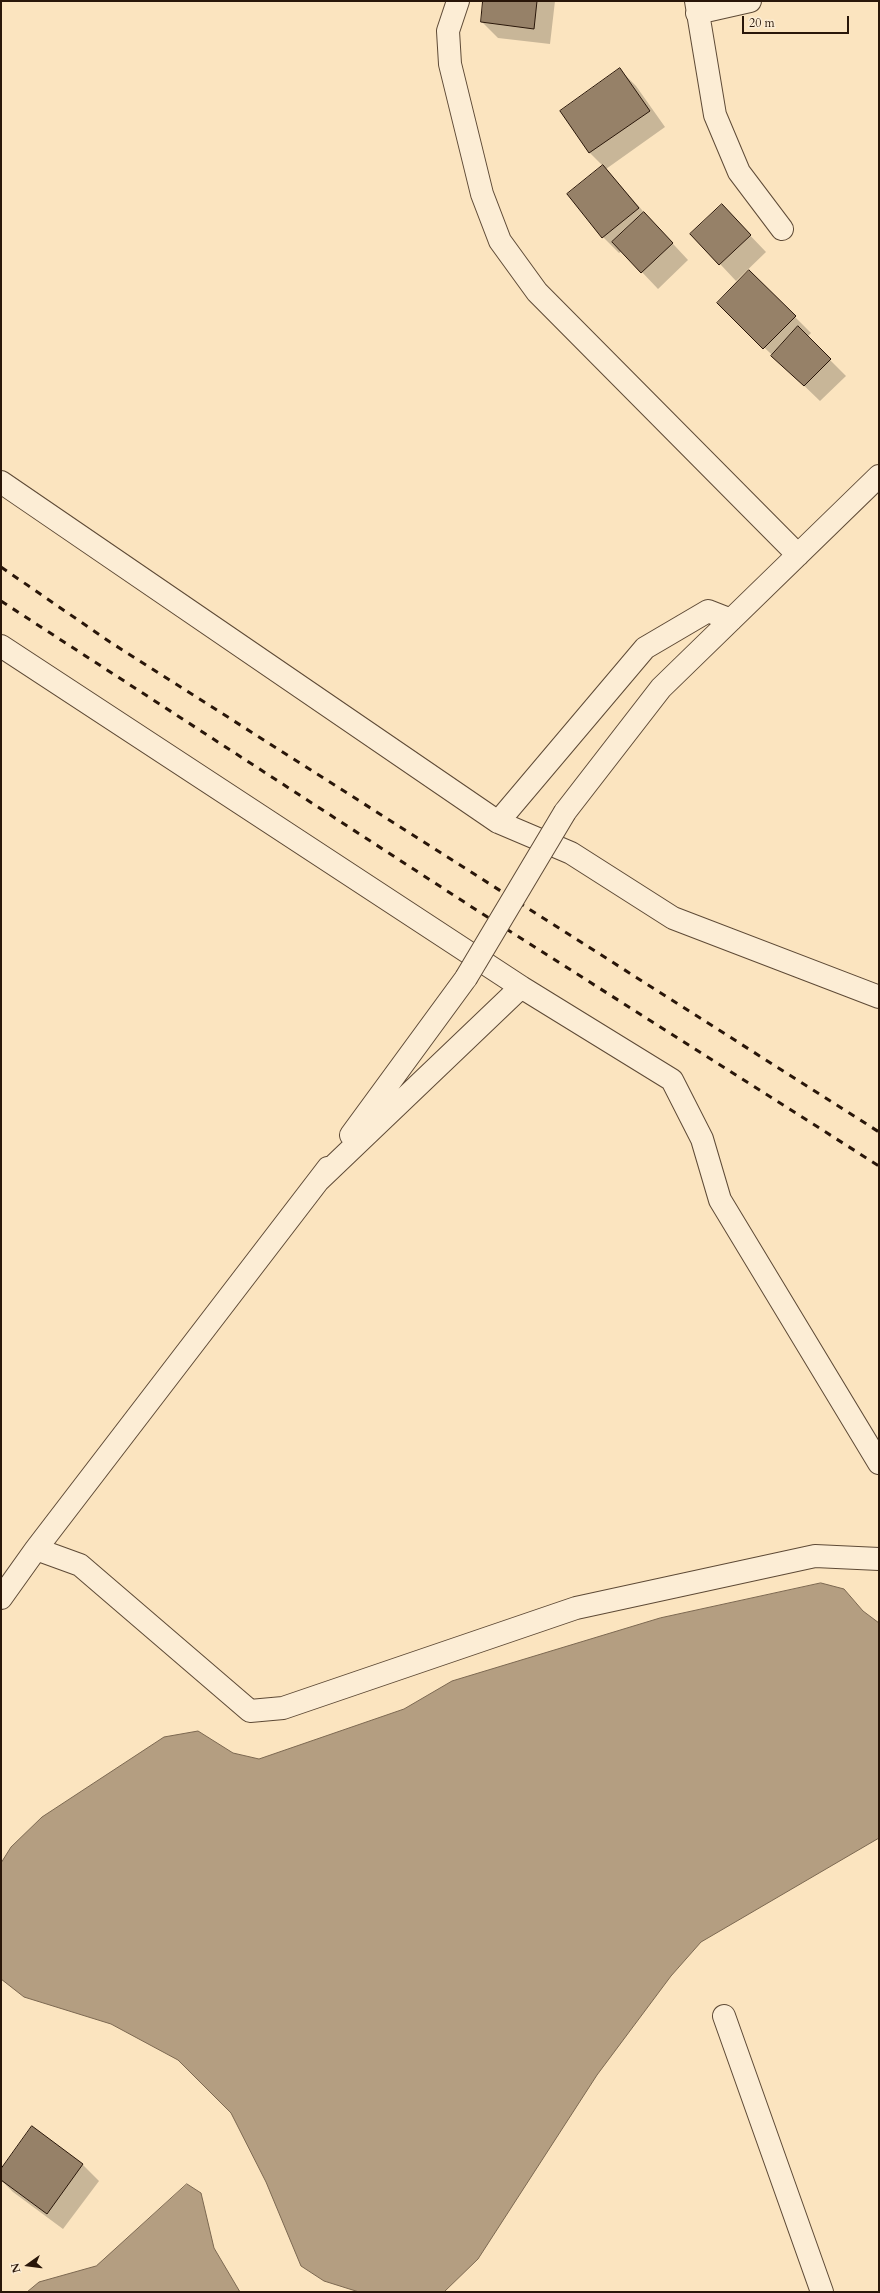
<!DOCTYPE html>
<style>
body{margin:0}
#map{position:relative;width:880px;height:2293px;overflow:hidden;background:#fbe4bf;font-family:Cardo,serif}
canvas{display:block}
.frame{position:absolute;inset:0;border:2px solid #291609;pointer-events:none}
.north{position:absolute;left:8px;top:2245px;width:40px;height:40px;-webkit-text-stroke:3px #fcedd5;paint-order:stroke;rotate:256deg;font-size:11px;font-weight:700;line-height:16px;text-align:center;color:#291609}
.north::after{content:'';display:block;margin:auto;width:14px;height:18px;background:#291609;clip-path:polygon(50% 0,100% 100%,50% 72%,0 100%)}
.scale{position:absolute;left:742px;top:16px;width:107px;height:18px;box-sizing:border-box;border:2px solid #291609;border-top:0;padding-left:5px;font-size:12px;line-height:14px;white-space:nowrap;color:#291609;-webkit-text-stroke:3px #fcedd5;paint-order:stroke}
</style>
<div id="map">
<canvas width="880" height="2293"></canvas>
<div class="frame"></div>
<div class="north">N</div>
<div class="scale">20 m</div>
</div>
<script>
const ctx = document.querySelector('canvas').getContext('2d');
ctx.lineJoin = 'round';
function fillPath(path, color) { ctx.fillStyle = color; ctx.fill(path, 'evenodd'); }
function strokePath(path, color, width, dash) { ctx.strokeStyle = color; ctx.lineWidth = width; ctx.lineCap = dash ? 'butt' : 'round'; ctx.setLineDash(dash || []); ctx.stroke(path); }
const water = new Path2D(`
 M821,1583L844,1589L863,1611L879,1623V1838L701,1942L671,1976L597,2075L478,2259L444,2292H359L324,2281L301,2266L266,2182L231,2113L178,2060L111,2024L24,1997L1,1979V1863L11,1847L42,1817L164,1737L198,1731L233,1753L259,1759L404,1709L452,1681L660,1618Z
 M187,2184L201,2193L214,2248L240,2292H27L39,2282L96,2266Z`);
fillPath(water, '#b49e81');
strokePath(water, '#7c6851', 1);
fillPath(new Path2D(`
 M484,1H555L550,44L498,38L482,22Z
 M620,70L636,86L665,127L606,169L649,218L688,260L658,289L622,251L619,253L603,237V166L590,153L561,111Z
 M722,206L766,252L736,281L692,234Z
 M749,271L811,333L807,337L846,376L820,401L718,303Z
 M82,2164L99,2181L63,2229L13,2192L1,2180V2171Z`), '#0003');
const building = new Path2D(`
 M483,1H537L534,29L481,22Z
 M620,68L650,111L589,153L560,111Z
 M603,165L639,208L602,238L567,194Z
 M722,204L751,235L719,265L690,234Z
 M644,212L673,243L641,273L612,242Z
 M749,270L796,316L763,349L717,303Z
 M798,326L831,359L804,386L771,356Z
 M32,2126L83,2164L47,2214L1,2180V2169Z`);
fillPath(building, '#968168');
strokePath(building, '#291609', 1);
const street = new Path2D(`
 M458,1L448,31L450,64L482,194L500,241L537,292L798,555
 M696,1L715,115L739,172L782,229
 M697,13L750,1
 M1,482L498,822L571,853L673,918L879,997
 M1,646L521,987
 M565,812L661,688L879,476
 M498,822L645,648L708,611L731,620
 M351,1135L466,978
 M319,1180L521,987L672,1080L702,1139L720,1200L879,1463
 M36,1549L80,1565L250,1711L283,1708L576,1608L815,1556L879,1559
 M1,1598L36,1549L328,1168
 M724,2016L822,2292`);
strokePath(street, '#5e4a36', 24);
strokePath(street, '#fcedd5', 22);
strokePath(new Path2D(`
 M1,567L110,642L879,1132
 M1,601L478,911L879,1166`), '#291609', 3, [7, 7]);
const streetBridge = new Path2D(`
 M466,978L565,812`);
strokePath(streetBridge, '#5e4a36', 24, []);
strokePath(streetBridge, '#fcedd5', 22);
</script>
